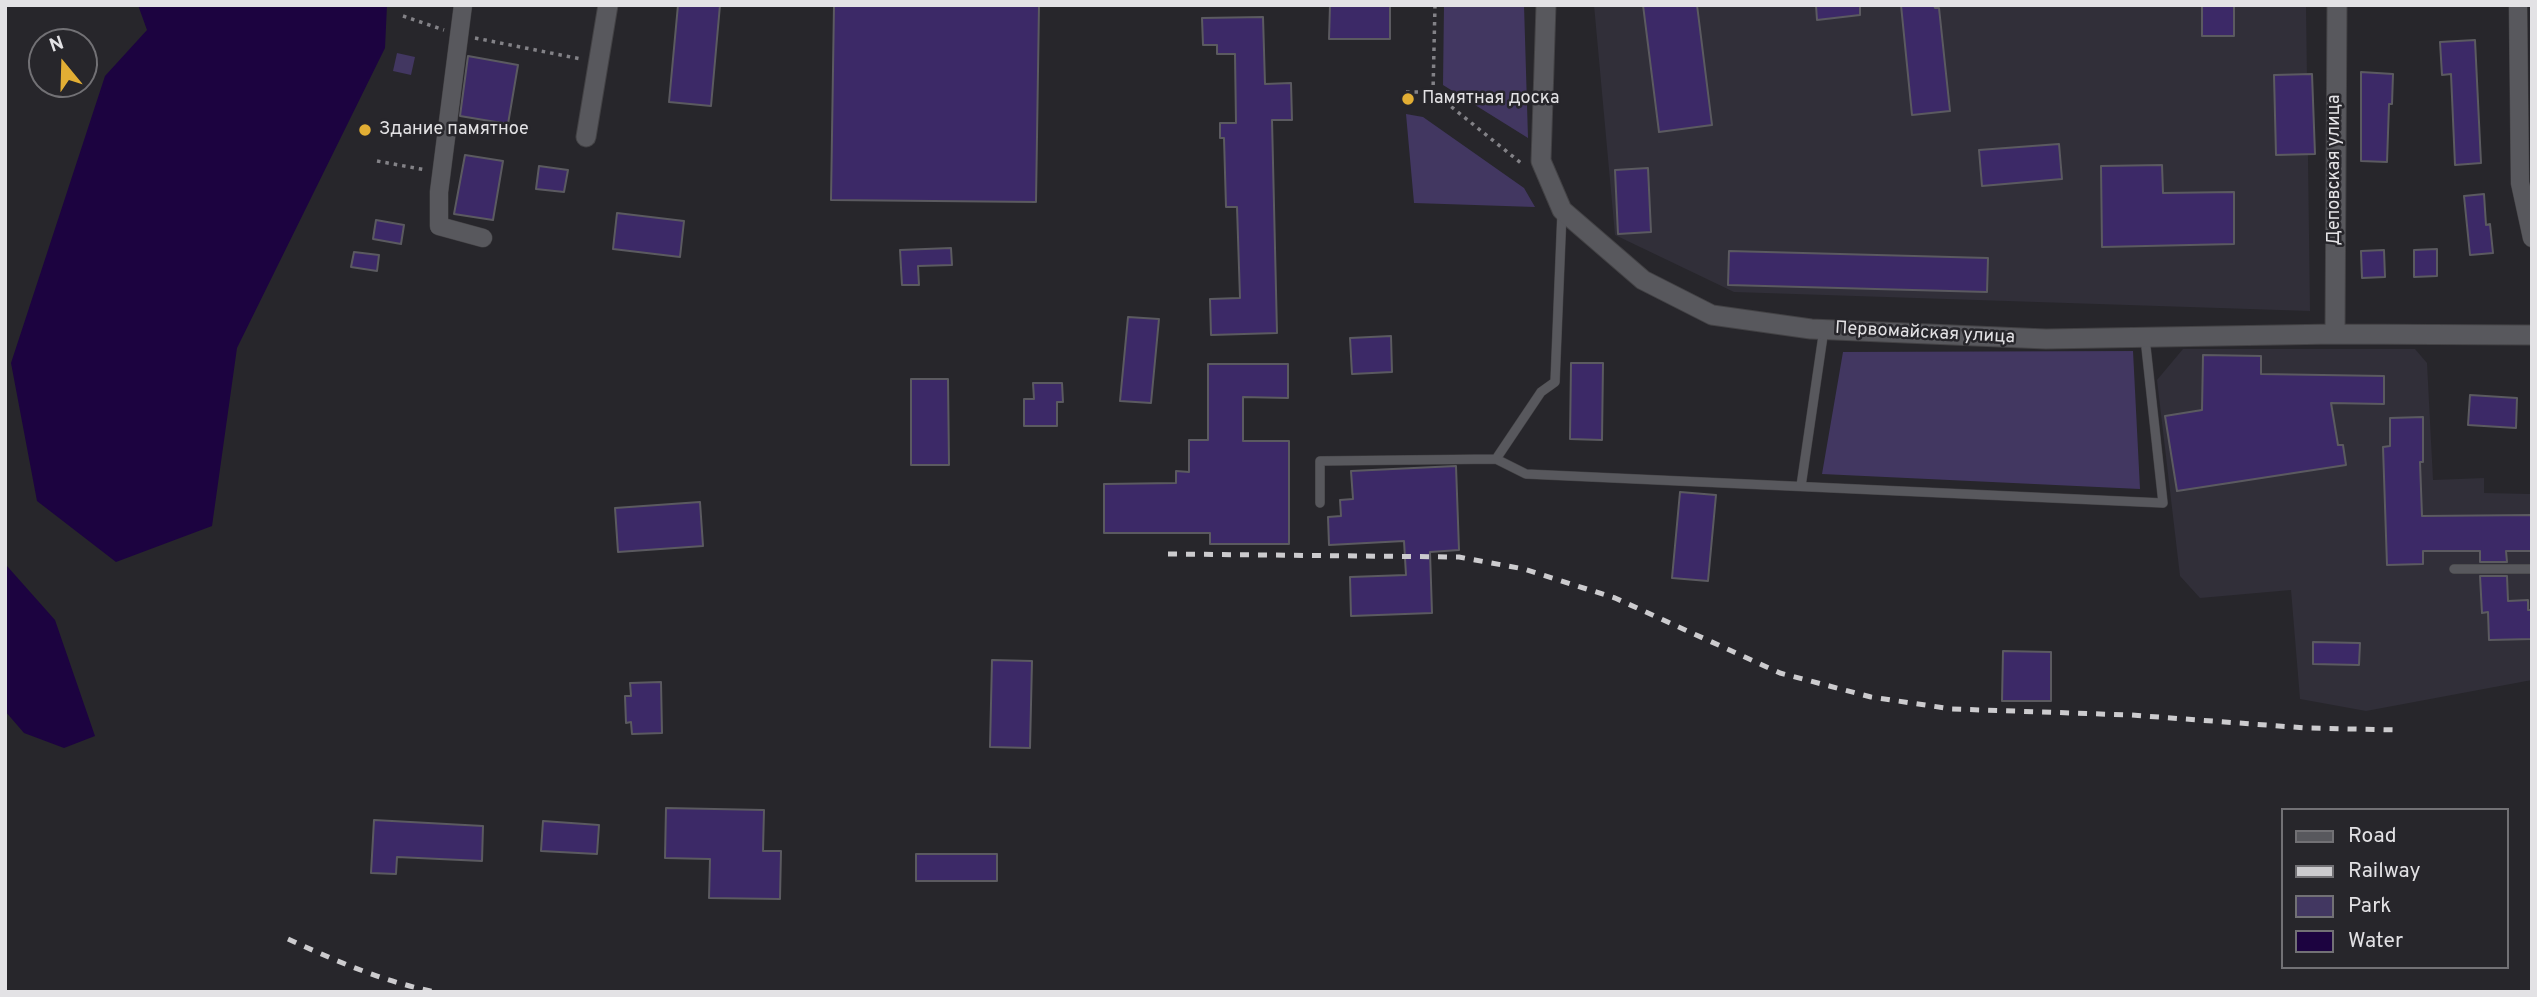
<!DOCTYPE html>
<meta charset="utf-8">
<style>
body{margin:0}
#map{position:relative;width:2537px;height:997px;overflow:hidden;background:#27262b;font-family:Overpass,sans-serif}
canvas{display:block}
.frame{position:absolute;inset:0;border:7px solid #e3e2e5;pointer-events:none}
.legend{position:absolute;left:2281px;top:808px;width:228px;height:161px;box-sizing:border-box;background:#27262b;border:2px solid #727175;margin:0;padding:9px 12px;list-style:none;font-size:21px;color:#e3e2e5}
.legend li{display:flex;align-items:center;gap:14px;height:35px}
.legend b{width:35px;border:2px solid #727175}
.north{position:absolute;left:28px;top:28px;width:70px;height:70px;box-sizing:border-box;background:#27262b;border:2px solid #727175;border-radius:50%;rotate:341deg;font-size:19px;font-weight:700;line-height:28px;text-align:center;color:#e3e2e5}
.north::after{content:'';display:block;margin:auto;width:24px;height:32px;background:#e2ae34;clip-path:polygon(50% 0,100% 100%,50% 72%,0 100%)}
</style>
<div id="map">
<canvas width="2537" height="997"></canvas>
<div class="frame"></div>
<ul class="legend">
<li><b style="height:9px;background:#58585d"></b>Road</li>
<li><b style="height:9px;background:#cccbce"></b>Railway</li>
<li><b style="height:19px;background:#423761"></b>Park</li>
<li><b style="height:19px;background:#1c0340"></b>Water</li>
</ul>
<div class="north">N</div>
</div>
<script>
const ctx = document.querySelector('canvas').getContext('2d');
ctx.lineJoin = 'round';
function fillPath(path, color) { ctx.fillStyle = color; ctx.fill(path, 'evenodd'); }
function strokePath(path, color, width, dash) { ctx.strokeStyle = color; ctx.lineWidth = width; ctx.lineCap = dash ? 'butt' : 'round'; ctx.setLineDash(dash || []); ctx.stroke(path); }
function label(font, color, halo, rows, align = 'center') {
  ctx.font = font + ' Overpass,sans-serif'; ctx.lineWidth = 5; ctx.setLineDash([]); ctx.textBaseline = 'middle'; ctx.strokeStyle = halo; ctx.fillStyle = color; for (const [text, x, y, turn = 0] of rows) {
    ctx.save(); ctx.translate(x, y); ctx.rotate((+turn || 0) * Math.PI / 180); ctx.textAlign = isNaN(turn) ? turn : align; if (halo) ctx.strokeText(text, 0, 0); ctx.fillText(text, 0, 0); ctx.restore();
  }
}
fillPath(new Path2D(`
 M1594,5H2306L2310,311L1734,292L1615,235Z
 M2183,349H2415L2427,363L2433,480L2484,478V493L2530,494L2532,492V680L2366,711L2300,699L2291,590L2200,598L2180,576L2157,380Z`), '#312f39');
fillPath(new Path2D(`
 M1444,5H1524L1528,138L1443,85Z
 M397,53L415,57L411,75L393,71Z
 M1406,114L1423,117L1524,188L1535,207L1414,203Z
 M2133,351L2140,489L1822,474L1843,352Z`), '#423761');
fillPath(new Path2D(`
 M138,5H387L385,48L237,348L212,526L116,562L37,501L11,363L105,76L147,30Z
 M7,566L55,620L95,736L64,748L24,733L5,711V568Z`), '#1c0340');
const building = new Path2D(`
 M678,5H720L711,106L669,102Z
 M834,5H1039L1036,202L831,200Z
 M1330,5H1390V39H1329Z
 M1643,5H1697L1712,125L1659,132Z
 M1816,5H1860V15L1817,20Z
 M1901,5H1934L1935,8H1939L1950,111L1912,115Z
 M2202,5H2234V36H2202Z
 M1263,17L1265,84L1291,83L1292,120H1272L1277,333L1211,335L1210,299L1240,298L1237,207H1226L1224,138H1220V123H1236L1235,54H1217V45H1203L1202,18Z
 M2475,40L2481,163L2455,165L2451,74L2442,75L2440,42Z
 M468,56L518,65L508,124L460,116Z
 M2361,72L2393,74L2392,104H2389L2387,162L2361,161Z
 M2312,74L2315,154L2276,155L2274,75Z
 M2059,144L2062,179L1982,186L1979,150Z
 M465,155L503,161L493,220L454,214Z
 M2162,165L2163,193L2234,192V244L2102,247L2101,166Z
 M539,166L568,170L564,192L536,189Z
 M1648,168L1651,232L1618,234L1615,170Z
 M2484,194L2486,225L2490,224L2493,253L2470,255L2464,196Z
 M617,213L684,221L680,257L613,249Z
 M376,220L404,225L401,244L373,239Z
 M951,248L952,265L918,266L919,285H902L900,250Z
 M2437,249V276L2414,277V250Z
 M2384,250L2385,277L2362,278L2361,251Z
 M1729,251L1988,258L1987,292L1728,285Z
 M354,252L379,255L377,271L351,267Z
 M1128,317L1159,319L1151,403L1120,401Z
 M1391,336L1392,372L1352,374L1350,338Z
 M2203,355L2261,356V374L2384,376V404L2331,403L2338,445H2343L2346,465L2177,491L2165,416L2202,410Z
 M1571,363H1603L1602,440L1570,439Z
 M1208,364H1288V398L1243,397V441H1289V544H1210V533H1104V484L1176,483V471L1189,472V440H1208Z
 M911,379H948L949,465H911Z
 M1033,383H1062L1063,402H1057V426H1024V399H1034Z
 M2470,395L2517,398L2516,428L2468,425Z
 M2423,417V462H2420L2422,516L2532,515V551H2506L2507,562H2480V551H2423V564L2387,565L2383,447L2390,446V418Z
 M1456,466L1459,550L1430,552L1432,613L1351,616L1350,577L1406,575L1404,541L1329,545L1328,517L1341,516L1340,500L1353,499L1351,471Z
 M1680,492L1716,495L1708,581L1672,578Z
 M700,502L703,546L618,552L615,508Z
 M2480,576H2507L2508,601L2528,600V610H2532V639L2489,640L2488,612L2482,613Z
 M2313,642L2360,643L2359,665L2313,664Z
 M2003,651L2051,652V701H2002Z
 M992,660L1032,661L1030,748L990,747Z
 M661,682L662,733L632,734L631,722L626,723L625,696H631L630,683Z
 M666,808L764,810L763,851H781L780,899L709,898L710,859L665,858Z
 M374,820L483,826L482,861L397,857L396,874L371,873Z
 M543,821L599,825L597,854L541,851Z
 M916,854H997V881H916Z`);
fillPath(building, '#3c2967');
strokePath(building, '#5b5a60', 2);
const service = new Path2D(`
 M1496,459L1526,474L2163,503L2145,338
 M1801,486L1824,329
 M1320,503V461L1496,459L1541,392L1555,382L1562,212
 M2454,569H2532`);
const minor = new Path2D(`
 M463,5L439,192V226L483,238
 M2518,5L2520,183L2532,238`);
const tertiary = new Path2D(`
 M1546,5L1541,161L1562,210L1643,280L1712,315L1811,329L2046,339L2335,334L2532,335
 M586,137L608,5
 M2335,334L2337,5`);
strokePath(service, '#434245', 10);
strokePath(minor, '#434245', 19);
strokePath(tertiary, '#434245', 21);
strokePath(new Path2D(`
 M1435,5L1433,92L1521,163
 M403,16L444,30
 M475,38L581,59
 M1406,92H1432
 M377,161L426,170`), '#838287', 3.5, [3.5, 5]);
strokePath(service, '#58585d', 9);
strokePath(minor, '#58585d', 18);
strokePath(tertiary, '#58585d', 19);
strokePath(new Path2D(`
 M1168,554L1459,557L1524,569L1615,598L1780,673L1871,697L1952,709L2131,715L2306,728L2399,730
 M288,939C336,961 384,982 436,992`), '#cccbce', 5, [9, 9]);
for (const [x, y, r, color] of [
 [1408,99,7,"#e2ae34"],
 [365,130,7,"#e2ae34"]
]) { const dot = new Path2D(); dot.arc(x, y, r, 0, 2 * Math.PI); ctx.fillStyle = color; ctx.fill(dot); strokePath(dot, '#27262b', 2.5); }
label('18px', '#e3e2e5', '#27262b', [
 ["Памятная доска",1422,99],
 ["Здание памятное",379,130]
], 'left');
label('18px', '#e3e2e5', '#27262b', [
 ["Деповская улица",2335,170,-90],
 ["Первомайская улица",1925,334,3]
]);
</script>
